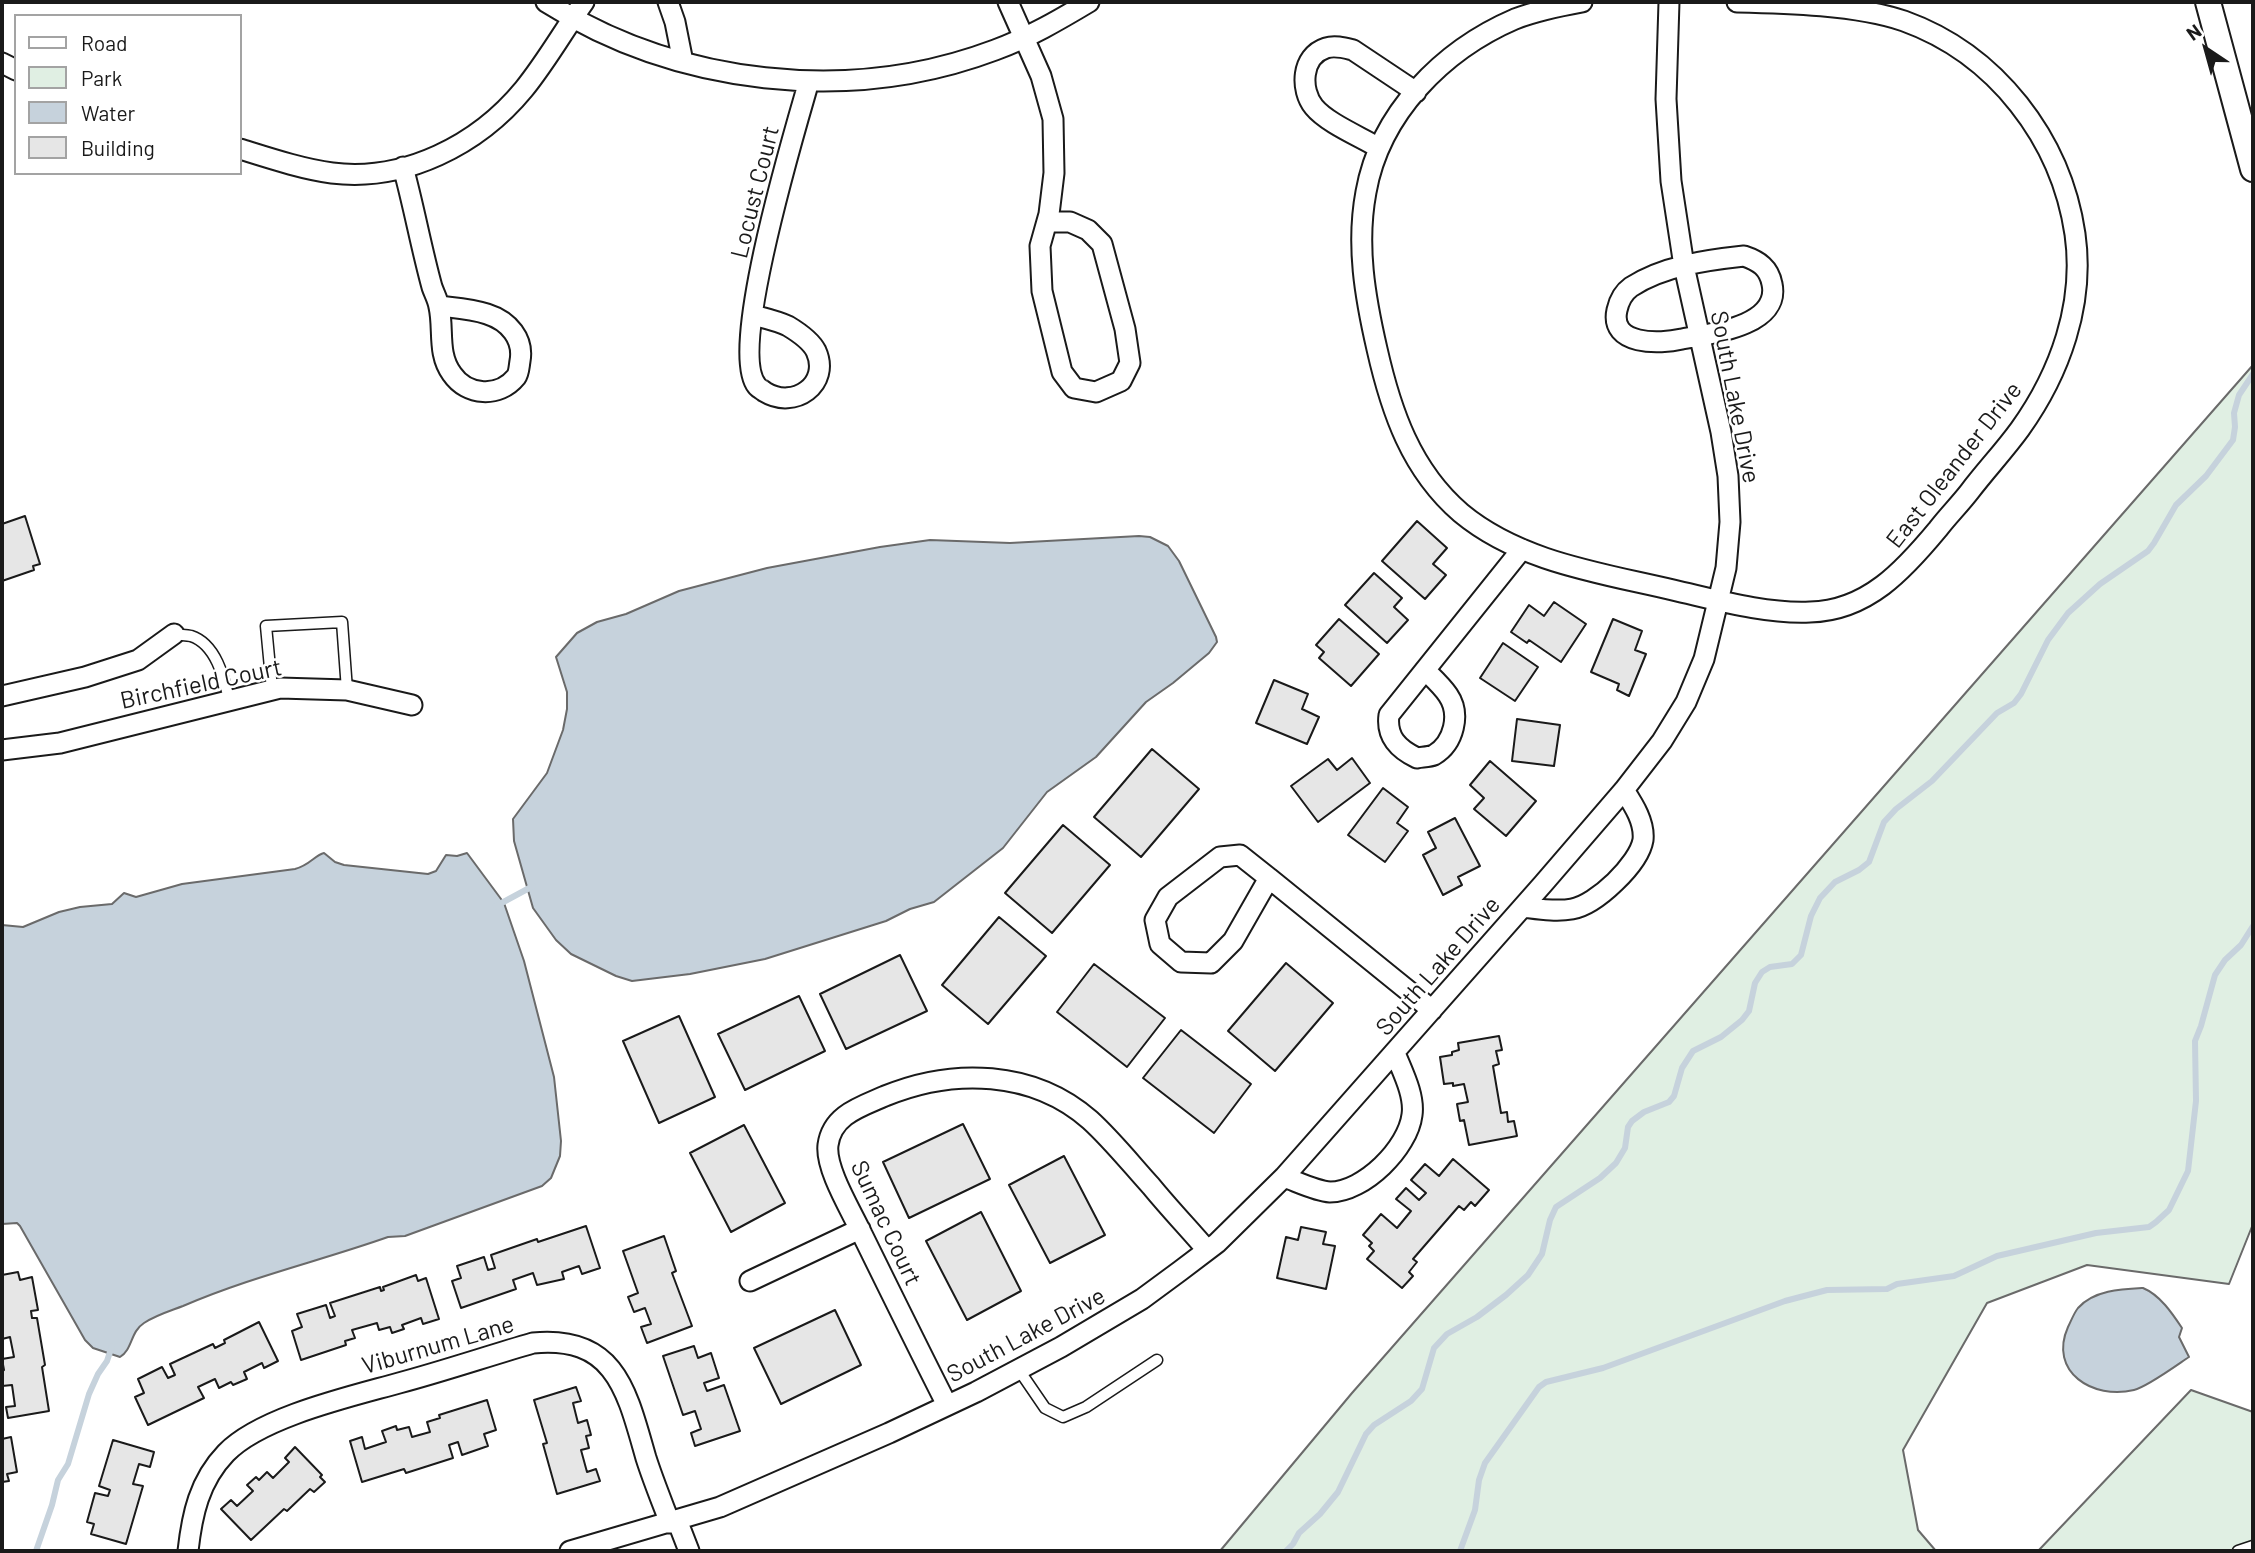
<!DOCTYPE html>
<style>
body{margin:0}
#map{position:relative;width:2255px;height:1553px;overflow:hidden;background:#fff;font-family:Barlow,sans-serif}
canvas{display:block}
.frame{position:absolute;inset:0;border:4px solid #1a1a1a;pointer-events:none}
.legend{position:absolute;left:14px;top:14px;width:228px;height:161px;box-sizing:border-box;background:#fff;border:2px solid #a3a3a3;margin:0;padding:9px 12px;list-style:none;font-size:21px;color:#1a1a1a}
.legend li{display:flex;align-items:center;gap:14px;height:35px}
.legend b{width:35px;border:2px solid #a3a3a3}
.north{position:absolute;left:2171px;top:14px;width:70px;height:70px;-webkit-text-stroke:5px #fff;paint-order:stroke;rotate:324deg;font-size:19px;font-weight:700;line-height:28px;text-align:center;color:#1a1a1a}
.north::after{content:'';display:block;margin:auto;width:24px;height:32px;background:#1a1a1a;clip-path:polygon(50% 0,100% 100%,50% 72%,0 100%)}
</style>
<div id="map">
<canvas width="2255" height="1553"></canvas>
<div class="frame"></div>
<ul class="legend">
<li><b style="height:9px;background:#fff"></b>Road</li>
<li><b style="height:19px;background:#e0efe3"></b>Park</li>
<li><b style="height:19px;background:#c6d2dc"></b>Water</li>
<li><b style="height:19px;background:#e6e6e6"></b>Building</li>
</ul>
<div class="north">N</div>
</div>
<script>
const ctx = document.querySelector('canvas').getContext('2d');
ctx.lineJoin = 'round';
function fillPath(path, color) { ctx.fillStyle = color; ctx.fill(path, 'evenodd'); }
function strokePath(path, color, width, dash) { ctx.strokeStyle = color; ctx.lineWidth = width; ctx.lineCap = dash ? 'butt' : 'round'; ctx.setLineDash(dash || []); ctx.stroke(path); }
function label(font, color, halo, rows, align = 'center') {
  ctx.font = font + ' Barlow,sans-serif'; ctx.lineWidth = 5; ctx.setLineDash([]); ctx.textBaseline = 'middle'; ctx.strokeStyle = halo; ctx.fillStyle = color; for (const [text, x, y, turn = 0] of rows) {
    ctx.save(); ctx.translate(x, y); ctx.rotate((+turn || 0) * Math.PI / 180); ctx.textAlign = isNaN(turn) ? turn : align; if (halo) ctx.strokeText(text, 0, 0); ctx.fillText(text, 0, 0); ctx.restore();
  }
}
const green = new Path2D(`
 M2253,365V1224L2229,1284L2087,1265L1987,1303L1903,1450L1918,1530L1936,1551H1220L1352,1393Z
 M2191,1390L2253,1412V1551H2038Z`);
fillPath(green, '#e0efe3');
strokePath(green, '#6a6a6a', 2);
const water = new Path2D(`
 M1139,536L1150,537L1168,546L1179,561L1216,637L1217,642L1209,653L1173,683L1146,702L1096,757L1047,792L1003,848L934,902L910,909L886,921L765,959L690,974L632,981L616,976L571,954L556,940L533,908L514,841L513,819L547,773L563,730L567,709V692L556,657L577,633L597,622L626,614L679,591L767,568L880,547L930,540L1010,543Z
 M324,853L335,862L344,865L428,874L436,871L446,855L457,856L467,853L504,903L524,961L554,1077L561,1141L560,1156L551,1178L542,1186L405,1236L388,1237C320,1261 250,1277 183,1306C170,1311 156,1315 144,1323C130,1332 133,1349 120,1357L93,1348L85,1340L20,1226L17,1223L2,1224V925L23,927L59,912L80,907L112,904L124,893L136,897L182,884L295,869C310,865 315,855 324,853Z
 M2143,1288C2160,1295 2172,1313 2182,1328L2179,1337L2189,1357C2177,1365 2147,1387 2134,1390C2093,1400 2048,1372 2068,1327C2071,1321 2074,1313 2078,1308C2094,1290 2122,1289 2143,1288Z`);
fillPath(water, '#c6d2dc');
strokePath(water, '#6a6a6a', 2);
strokePath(new Path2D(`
 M496,906L533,886
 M36,1551L52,1505L58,1480L68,1464L89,1394L98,1374L107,1361L112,1346
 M1286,1551L1293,1544L1299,1533L1320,1514L1338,1492L1366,1434L1374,1425L1411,1401L1422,1389L1434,1348L1447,1334L1477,1317L1506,1295L1528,1275L1542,1254L1550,1220L1556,1207L1600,1178L1616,1163L1625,1148L1628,1127L1632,1121L1644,1112L1669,1102L1674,1096L1682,1068L1693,1051L1721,1037L1742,1020L1749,1011L1755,983L1762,972L1770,967L1792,964L1801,955L1811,916L1820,898L1835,882L1859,870L1869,862L1884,822L1896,809L1932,781L1997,713L2014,703L2021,694L2048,640L2068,613L2100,584L2148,551L2154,543L2176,505L2206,476L2233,440L2235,427L2234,413L2239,395L2253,374
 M1460,1551L1475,1510L1479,1480L1485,1463L1539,1387L1546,1382L1603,1368L1785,1301L1827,1290L1887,1289L1897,1284L1954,1276L1997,1256L2096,1233L2149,1227L2156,1222L2169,1210L2188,1171L2196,1101L2195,1041L2201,1026L2215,975L2225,960L2241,945L2253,926`), '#c6d2dc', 6);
const building = new Path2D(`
 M25,516L40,564L33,566L34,570L2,581V524Z
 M1417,521L1447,548L1433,564L1446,575L1425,599L1382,561Z
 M1374,573L1402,598L1394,607L1408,620L1387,643L1345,605Z
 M1554,602L1586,624L1561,662L1529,640L1527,643L1511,632L1529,605L1544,616Z
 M1339,619L1379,654L1351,686L1319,658L1324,652L1316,645Z
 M1613,619L1642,631L1635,650L1646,654L1629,696L1617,690L1619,684L1591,672Z
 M1503,643L1538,667L1515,701L1480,678Z
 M1274,680L1308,694L1302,709L1319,717L1307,744L1256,723Z
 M1517,719L1560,725L1554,766L1512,761Z
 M1152,749L1199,789L1141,857L1094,817Z
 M1352,758L1370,783L1318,822L1291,786L1328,759L1337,770Z
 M1490,761L1536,801L1506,836L1474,809L1484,798L1470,785Z
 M1383,788L1408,807L1397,823L1408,831L1385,862L1348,835Z
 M1455,818L1480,866L1458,877L1462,885L1443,895L1423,855L1436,848L1428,832Z
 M1063,825L1110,865L1052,933L1005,893Z
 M999,917L1046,956L988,1024L942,985Z
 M900,955L927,1011L846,1049L820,994Z
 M1286,963L1333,1003L1275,1071L1228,1031Z
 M1094,964L1165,1018L1127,1067L1057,1012Z
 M799,996L825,1051L745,1090L718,1034Z
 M679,1016L715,1097L659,1123L623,1041Z
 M1181,1030L1251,1084L1214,1133L1143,1078Z
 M1499,1036L1502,1050L1496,1051L1499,1064L1493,1066L1501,1113L1507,1112L1508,1122L1514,1121L1517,1136L1469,1145L1464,1120L1460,1121L1457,1104L1468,1102L1464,1084L1453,1086V1083L1444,1084L1440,1057L1452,1055V1052L1459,1050L1458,1043Z
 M963,1124L990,1179L909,1218L883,1162Z
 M744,1125L785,1203L731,1232L690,1153Z
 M1064,1156L1105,1235L1050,1263L1009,1185Z
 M1453,1159L1489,1190L1475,1206L1471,1202L1464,1210L1459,1206L1413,1259L1417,1262L1409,1272L1413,1276L1402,1288L1367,1259L1374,1251L1369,1246L1372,1243L1363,1235L1381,1214L1397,1228L1411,1211L1396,1199L1406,1188L1419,1200L1426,1193L1411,1180L1425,1164L1439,1176Z
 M981,1212L1021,1291L967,1320L926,1241Z
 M586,1226L600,1268L582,1274L579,1266L562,1272L564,1279L537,1285L533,1273L513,1280L516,1289L461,1308L452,1281L461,1278L457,1266L484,1257L488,1270L495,1268L491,1255L537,1239L538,1242Z
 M1301,1227L1326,1232L1323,1244L1335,1246L1326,1289L1277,1278L1286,1237L1298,1240Z
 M664,1236L676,1271L672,1273L692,1326L647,1343L641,1327L651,1324L645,1308L634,1312L628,1297L638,1293L623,1251Z
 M18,1272L20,1280L32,1277L38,1310L31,1311L32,1318H37L45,1365L42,1367L49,1411L8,1418L6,1407L15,1406L12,1385L2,1386V1371L4,1370L2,1359L14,1357L10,1337L2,1339V1275Z
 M416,1275L418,1281L426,1278L439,1319L423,1324L421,1318L402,1325L404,1329L392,1333L390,1327L379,1330L377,1323L352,1330L355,1338L345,1341L346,1345L301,1360L292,1331L302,1327L297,1314L326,1305L330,1318L335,1316L330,1303L380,1287L381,1291L384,1290L383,1287Z
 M835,1310L861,1365L781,1404L754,1348Z
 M259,1322L278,1361L264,1368L262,1363L244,1372L247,1379L233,1385L231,1382L219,1388L215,1379L198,1387L204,1398L148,1425L135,1397L144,1393L138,1379L162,1367L168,1378L175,1375L170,1364L213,1344L215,1348L225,1343L224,1340Z
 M694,1346L698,1358L711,1353L719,1378L704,1383L707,1391L724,1385L740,1431L695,1446L691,1433L701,1429L695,1411L683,1415L663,1356Z
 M576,1387L581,1401L573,1403L578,1423L587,1420L591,1435L586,1436L589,1448L581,1450L587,1472L596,1469L600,1481L557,1494L543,1444L547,1443L534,1400Z
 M487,1400L496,1430L484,1434L488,1446L462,1455L458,1442L449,1445L453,1458L406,1473L404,1469L362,1482L350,1441L362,1437L365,1449L386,1442L382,1431L396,1426L397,1430L409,1427L412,1437L430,1432L427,1422L440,1418L439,1415Z
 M11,1437L17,1472L7,1474L9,1481L2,1482V1439Z
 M113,1440L154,1452L150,1467L139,1464L133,1484L143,1486L126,1544L91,1534L94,1524L87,1522L95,1493L108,1496L110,1490L99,1486Z
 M295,1447L322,1475L320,1477L325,1482L314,1492L310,1489L287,1511L284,1509L251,1540L221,1509L231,1500L237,1506L253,1491L247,1485L256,1477L259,1480L267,1472L273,1478L289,1462L285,1458Z`);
fillPath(building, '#e6e6e6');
strokePath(building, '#1a1a1a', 2);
const service = new Path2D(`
 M174,634C179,635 186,635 191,636C216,644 224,678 229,699
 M272,689L266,626L342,622L347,690
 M1019,1370L1045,1408L1063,1417L1086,1407L1157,1360
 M2238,1551L2253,1546`);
const minor = new Path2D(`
 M546,2C677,85 849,105 995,50C1028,38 1059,20 1089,2
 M668,2L675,22L683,62
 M1008,2L1041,76L1053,119L1054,173L1049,214L1040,246L1042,291L1062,372L1074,388L1096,392L1121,381L1130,363L1125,329L1102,244L1088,230L1070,222H1047
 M1582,2C1560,6 1536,11 1515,19C1443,50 1380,113 1366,192C1356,245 1365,297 1377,349C1391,411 1411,470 1461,513C1520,562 1601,573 1673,590C1717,600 1765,614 1810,612C1867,611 1904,570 1938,529C1948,516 1960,504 1970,491C1986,470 2004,451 2020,429C2060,373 2085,304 2075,234C2061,139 1996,54 1904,21C1857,5 1786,3 1737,2
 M2,63L16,70
 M1379,148C1361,137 1327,123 1314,107C1300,90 1301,56 1326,48C1335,45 1345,48 1353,50L1416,92
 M240,149C269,158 302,169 332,173C405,182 478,145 524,89C546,62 564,30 584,2
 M403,167C414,207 421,247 432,287C434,293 438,300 439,307C444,329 437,354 452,374C467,396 499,398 516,377C519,373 519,367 520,361C524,339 509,321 487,314C472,309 455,308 439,306
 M1744,256C1759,261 1769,268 1772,284C1781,326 1710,334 1682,339C1660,344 1609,346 1617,310C1619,301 1624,292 1631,287C1663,266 1707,260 1744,256Z
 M753,315C764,318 778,321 788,326C798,332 811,341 816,351C831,384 794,410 765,392C764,391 757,387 757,386C728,351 795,130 809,81
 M1425,670C1433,678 1442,686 1448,695C1461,714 1454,743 1434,755C1429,757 1422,757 1417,758C1398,749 1386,737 1389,715L1522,549
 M2,696L85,677L138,660L174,634
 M2,750L60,743L280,688L347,690L412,705
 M1240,855L1269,878L1233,941L1211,963L1181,962L1160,944L1155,920L1168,897L1220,857Z
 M1269,878L1432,1010
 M1523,907C1539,909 1556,912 1572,909C1596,905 1639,864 1643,840C1645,822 1633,804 1624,790
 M1284,1177C1298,1182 1316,1191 1330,1192C1364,1192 1408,1148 1412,1115C1415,1095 1402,1071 1395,1053
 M750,1281L860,1229
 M947,1405C918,1348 890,1291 862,1234C852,1212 825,1169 828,1145C832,1115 860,1107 885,1096C953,1068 1033,1070 1090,1120C1112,1140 1131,1164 1151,1186C1169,1208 1189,1229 1207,1250
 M677,1520L689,1551
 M188,1551C192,1515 199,1481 226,1453C261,1417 349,1397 399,1383C444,1371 488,1356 533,1343C616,1335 627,1392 646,1458C653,1480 662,1502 670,1523
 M570,1551L720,1507L889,1433L976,1392L1061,1347L1142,1299L1180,1271L1217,1243L1284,1177L1543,884L1624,790L1662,741L1686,702L1704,659L1726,568L1730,522L1728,476L1721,432L1684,266L1671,181L1666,99L1669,2`);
const tertiary = new Path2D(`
 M2208,2L2253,169`);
strokePath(service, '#1a1a1a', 13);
strokePath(minor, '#1a1a1a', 23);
strokePath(tertiary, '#1a1a1a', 28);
strokePath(service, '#fff', 10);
strokePath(minor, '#fff', 19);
strokePath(tertiary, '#fff', 24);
label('24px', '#1a1a1a', '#fff', [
 ["Locust Court",755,192,-76],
 ["South Lake Drive",1735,397,79],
 ["East Oleander Drive",1954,465,-52],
 ["Birchfield Court",201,684,-12],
 ["South Lake Drive",1438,966,-49],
 ["Sumac Court",886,1223,65],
 ["South Lake Drive",1026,1335,-28],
 ["Viburnum Lane",438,1345,-16]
]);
</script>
